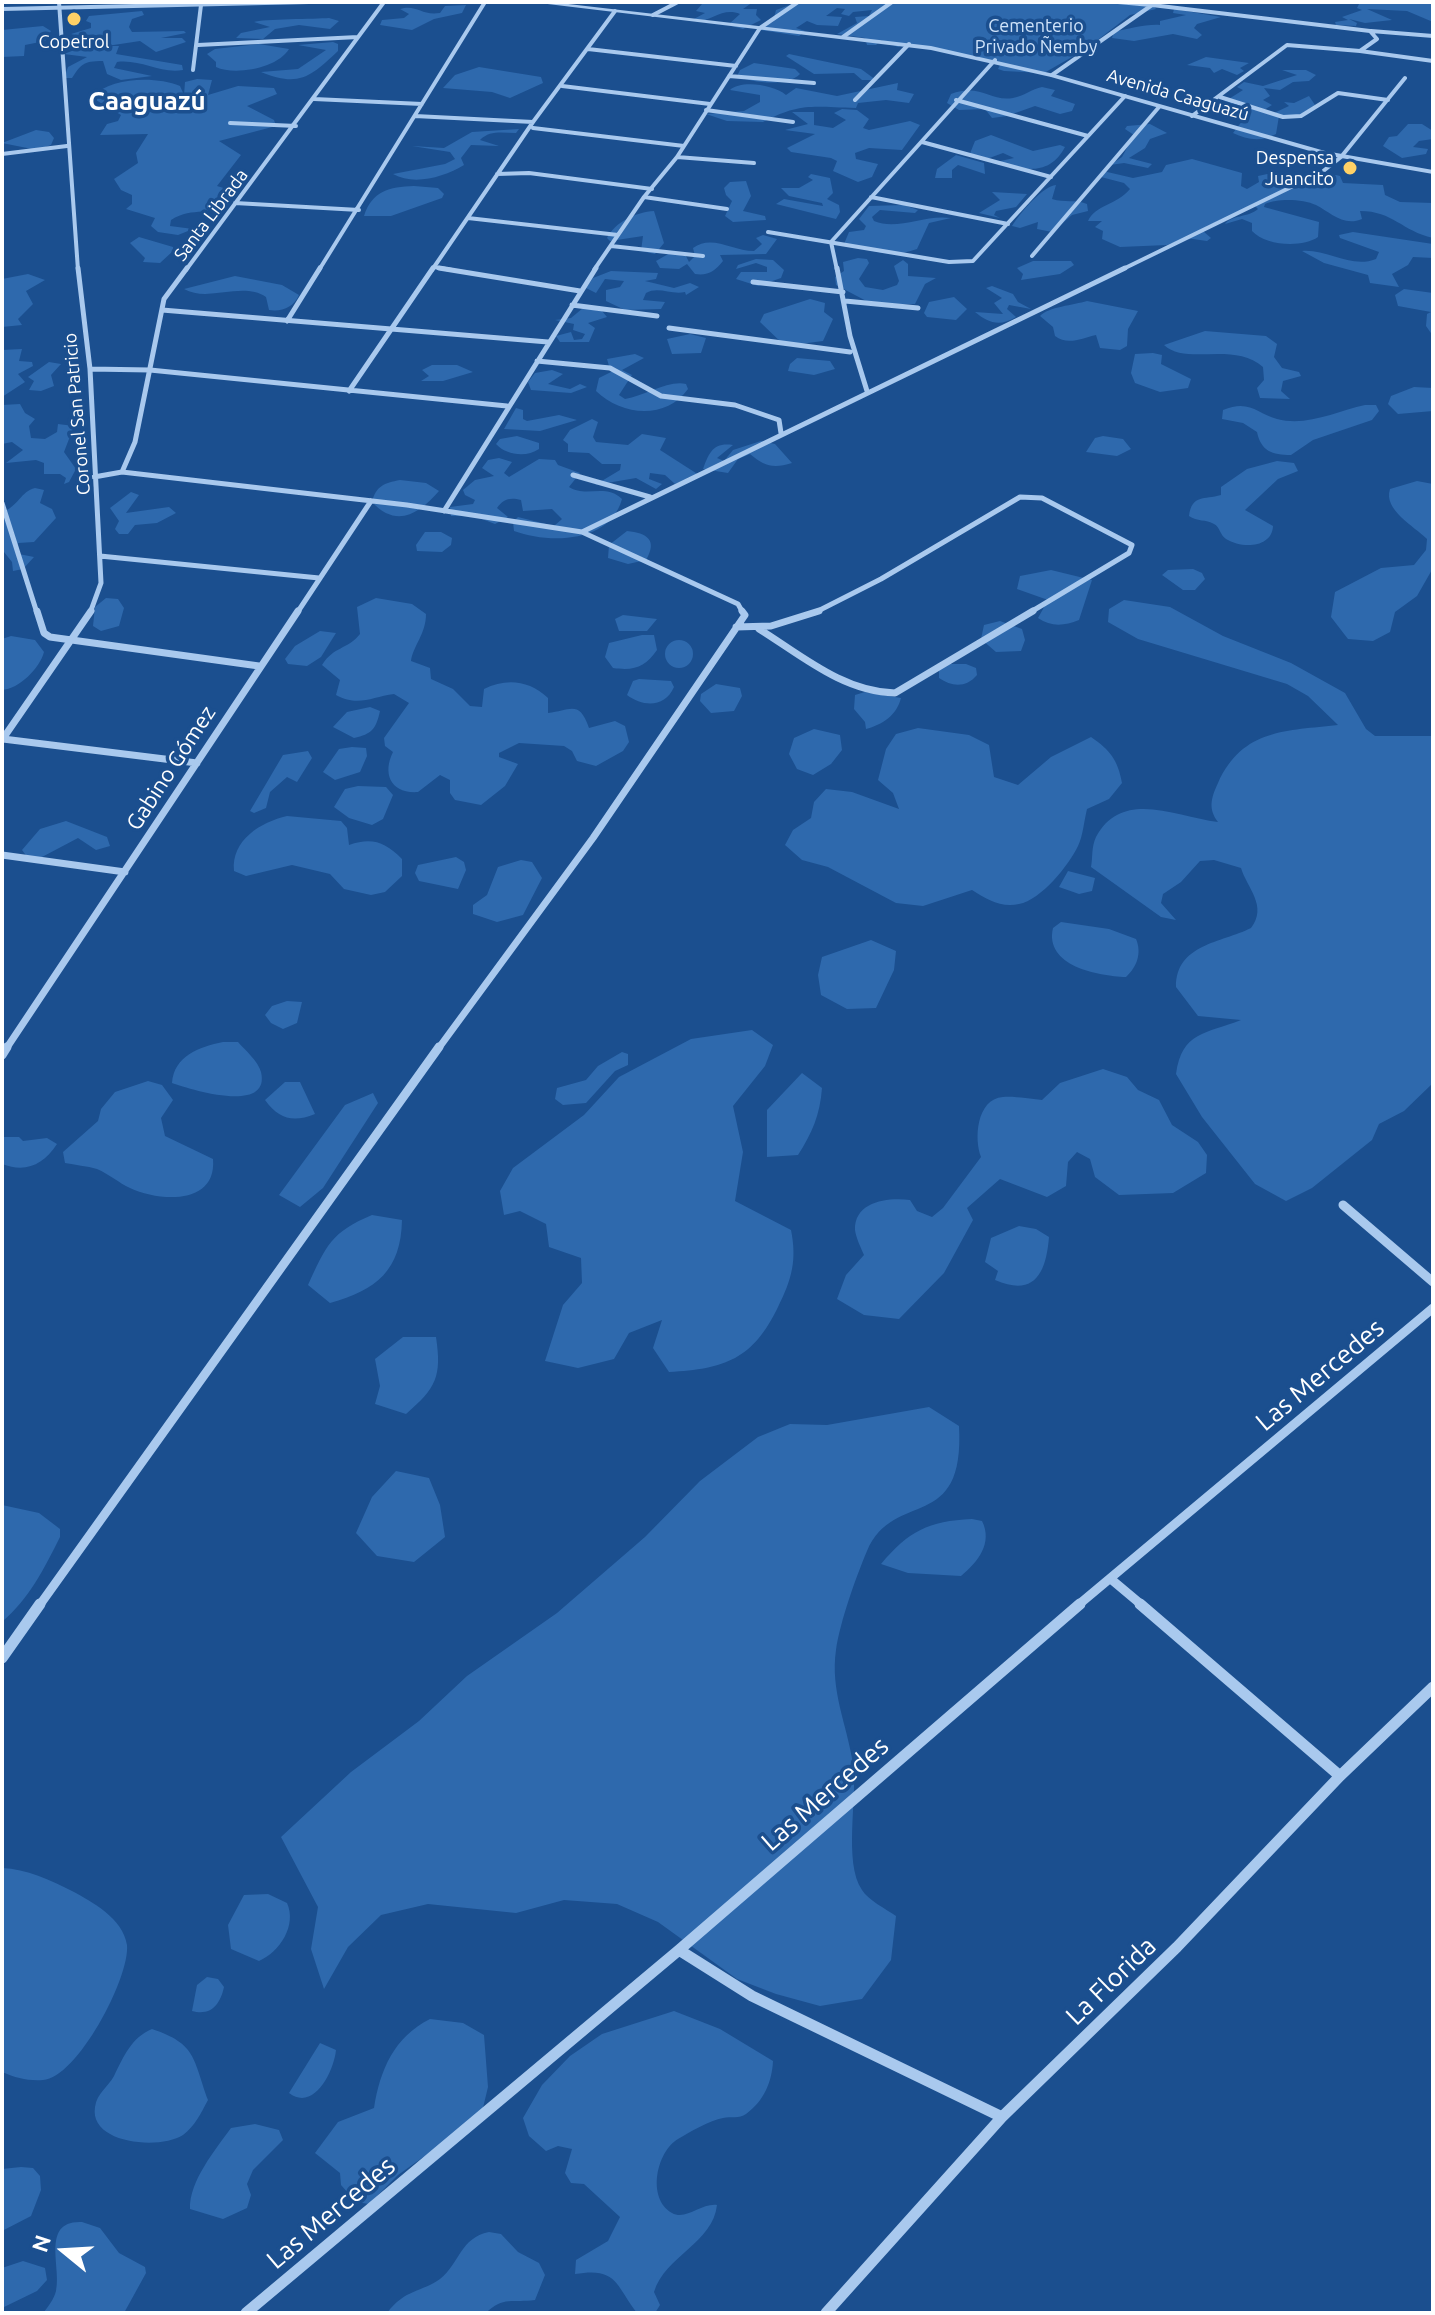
<!DOCTYPE html>
<meta charset="utf-8">
<style>
body{margin:0}
#map{position:relative;width:1435px;height:2315px;overflow:hidden;background:#1b4f8f;font-family:Ubuntu,sans-serif}
canvas{display:block}
.frame{position:absolute;inset:0;border:4px solid #fff;pointer-events:none}
.north{position:absolute;left:24px;top:2211px;width:80px;height:80px;-webkit-text-stroke:6px #1b4f8f;paint-order:stroke;rotate:288deg;font-size:22px;font-weight:700;line-height:32px;text-align:center;color:#fff}
.north::after{content:'';display:block;margin:auto;width:28px;height:36px;background:#fff;clip-path:polygon(50% 0,100% 100%,50% 72%,0 100%)}
</style>
<div id="map">
<canvas width="1435" height="2315"></canvas>
<div class="frame"></div>
<div class="north">N</div>
</div>
<script>
const ctx = document.querySelector('canvas').getContext('2d');
ctx.lineJoin = 'round';
function fillPath(path, color) { ctx.fillStyle = color; ctx.fill(path, 'evenodd'); }
function strokePath(path, color, width, dash) { ctx.strokeStyle = color; ctx.lineWidth = width; ctx.lineCap = dash ? 'butt' : 'round'; ctx.setLineDash(dash || []); ctx.stroke(path); }
function label(font, color, halo, rows, align = 'center') {
  ctx.font = font + ' Ubuntu,sans-serif'; ctx.lineWidth = 7; ctx.setLineDash([]); ctx.textBaseline = 'middle'; ctx.strokeStyle = halo; ctx.fillStyle = color; for (const [text, x, y, turn = 0] of rows) {
    ctx.save(); ctx.translate(x, y); ctx.rotate((+turn || 0) * Math.PI / 180); ctx.textAlign = isNaN(turn) ? turn : align; if (halo) ctx.strokeText(text, 0, 0); ctx.fillText(text, 0, 0); ctx.restore();
  }
}
fillPath(new Path2D(`
 M691,2H753L743,9H757L756,15L761,20L743,29L728,25L740,14C724,7 712,20 697,22L694,19L705,13L696,11L702,4Z
 M798,2H1150L1156,9L1130,15L1086,49L1044,73L1004,71L998,69L1000,65L907,43L898,47L881,40L876,45H867L865,38L837,34L857,23L855,17L869,16L872,10L853,12L849,16L841,14L845,9L837,8L826,16L842,17L838,26L817,25L807,21L796,28L805,31L799,36L761,30L759,26L773,22L776,10Z
 M1360,2H1432L1433,22L1407,11L1367,9L1392,20L1365,23L1349,19L1357,23L1356,26L1336,25L1335,22L1348,20L1342,17L1362,10L1357,8Z
 M466,5L462,13L434,19L412,30L380,25L382,20L404,18L409,14L400,9C417,4 421,16 440,13L445,6Z
 M1174,9L1221,17L1197,24L1194,28L1202,35L1197,39L1173,34L1134,41L1112,38L1114,32C1128,29 1146,24 1160,25V21L1186,15L1173,13Z
 M142,11L144,15L132,19L129,27L132,32L184,31L186,33L161,38H182L186,42L156,52L140,41L107,46H119L116,54L182,65L183,70C160,74 141,59 117,62L114,68L152,76L121,80L107,74L103,61C82,61 81,65 72,78H64L68,67L87,57L64,54L77,49L70,43L86,38L71,34L91,28V23L86,21L89,16Z
 M329,18L339,21L330,29L299,25L275,29L263,39L236,38L241,33L270,27L254,22C262,19 316,19 329,18Z
 M43,26L51,31L45,41L25,45L24,56L2,57V30Z
 M333,42L338,44V51C311,76 300,88 261,72L298,69L326,50L298,45Z
 M259,44L289,49C278,68 235,76 216,67V62L207,54L215,49Z
 M789,54L861,69L876,80H862L854,73L814,74L786,56Z
 M1206,57L1249,63L1240,68L1244,71L1237,75L1222,69L1214,73L1210,68L1187,65Z
 M754,63L795,69L800,74C787,87 753,83 737,76L740,70Z
 M479,67L541,77L543,83L510,98L492,92L443,88L455,75Z
 M1282,70H1306L1316,75L1309,81L1293,82L1280,90L1264,88L1270,96L1263,100L1272,105L1264,110L1274,113L1289,106L1284,102L1294,103L1309,96L1315,105L1297,117L1279,116L1276,134C1262,142 1247,140 1233,133L1243,120L1242,113L1221,115L1210,111L1243,90L1237,87L1244,82L1263,86L1297,75Z
 M197,79L212,80L208,95L238,86L274,88L277,94L247,106L274,120L276,126L219,141L241,155L217,186L230,190L231,196C211,220 194,205 171,220L170,226L193,229L178,235L158,232L151,226L155,218L126,209L132,204V195L121,190L114,179L138,163L136,153L148,134L100,135L107,124L118,121L121,115L91,97C112,77 155,76 180,86L184,95L185,82Z
 M898,83L897,90L914,94L909,103L886,100L858,103L856,108C813,107 801,102 763,122L727,121L706,114L744,111L760,102V95L730,90C740,80 773,84 786,95L796,88L837,96Z
 M1042,87L1055,90L1051,96L1075,104L1072,111L1060,114L1035,106L1007,116L992,118L985,109L959,110L947,103L951,94C981,83 990,102 1013,98C1024,96 1032,89 1042,87Z
 M842,109L857,110L869,119L863,128L869,130L910,121L920,125L902,150L869,148L855,153L856,159L878,164L872,177L858,182L833,171L837,161L831,158L791,152L787,148L815,134L785,130L808,124L792,112H814V125L833,128L846,120L834,113Z
 M1150,124L1167,133L1150,139L1145,148L1129,158L1152,164L1148,168L1124,163L1110,165L1122,157L1134,135L1125,129L1127,126Z
 M1408,124H1422L1433,131V139L1419,141L1413,147L1428,149L1426,154L1402,158L1383,146L1389,137L1397,136Z
 M519,129L516,133C502,133 490,130 480,140L499,146L471,145L461,158L464,165C444,177 414,186 393,174L445,164L455,159L450,152L412,146L444,148L472,132Z
 M36,130L49,132L54,138L51,145L37,150L2,143Z
 M991,135L1033,151L1060,145L1065,147C1049,177 1023,170 996,162L1014,158L1003,153L984,160L969,156L975,141Z
 M956,155L984,163L985,174L958,165L952,170V178H935L937,169Z
 M1192,159L1242,173L1241,186L1247,189L1259,182L1258,176L1272,173L1294,178L1293,185L1286,190C1307,189 1319,170 1340,176L1343,183L1383,185L1385,195L1400,202L1433,203V238C1402,231 1393,211 1360,211L1362,219C1343,227 1330,212 1316,205C1303,199 1278,198 1265,204L1264,207L1319,222L1318,237C1302,248 1266,246 1252,231V223L1242,219L1225,224C1233,214 1248,218 1258,209L1254,205L1207,226L1203,231L1211,238L1207,241L1186,238L1167,245L1120,247L1102,239L1103,231L1095,227L1102,221H1088C1095,205 1117,205 1130,189L1124,183L1101,177L1103,171L1133,178L1162,172L1166,165Z
 M811,174L830,178L833,193L827,199L839,205L840,212L836,219L776,204L784,199L823,206L822,203L789,196L781,188H799L813,180L808,177Z
 M746,181L751,196L743,211L765,216L766,220L733,222L725,216L732,201L726,195L724,188L730,182Z
 M1056,185L1052,199C1065,203 1075,199 1087,204L1088,211L1072,215L1052,232L1037,229L1038,222L1020,228L1012,226C1020,213 1043,186 1056,185Z
 M414,186L438,188L444,194L442,198L391,216H364C372,191 389,187 414,186Z
 M992,192L1027,194L1016,207L996,211L994,215L1000,218L979,213L1000,200Z
 M904,205L918,210L915,213L880,210L872,217L874,221C898,231 924,214 951,218L929,223L917,249C890,259 871,250 844,244L849,232L864,230L866,226L859,219L869,206Z
 M654,211L664,243L655,254L641,251L643,236L610,241L607,238C615,222 636,212 654,211Z
 M1353,232L1433,244V258L1413,257L1408,265L1392,274L1399,287L1370,283L1368,275L1324,263L1302,251C1328,249 1351,269 1376,259L1379,252L1340,238L1339,235Z
 M763,235L777,239L766,254L720,255L723,261C715,271 708,276 695,274L687,264L679,269L660,268L656,261L670,253L686,256L689,262L695,256L693,248C712,234 732,251 754,251L762,244L756,238Z
 M139,237L173,247V251L160,263L143,262L145,258L130,243Z
 M858,258L867,259L869,263L859,279L865,287L883,290L897,285L899,281L894,266L903,260L908,264V276L936,278L925,284L915,304H872L836,285L835,277L844,271L843,262Z
 M756,259L773,260L784,270L781,278L758,286L736,279L741,272H767V267L756,263L736,269L738,265Z
 M1033,261H1071L1074,265L1060,274L1021,280L1023,274L1017,268Z
 M611,271L658,273L656,279L645,281L674,288L690,283L699,287L686,295L685,292C671,295 658,286 646,293L643,300L665,302L661,309L625,310L606,301V290L620,287L624,281L605,279L596,293L586,288L593,278Z
 M28,274L45,280L26,291L33,304L18,319L22,325L2,327V279Z
 M235,276L282,285L299,295C294,307 282,312 269,310L266,297C242,281 208,303 184,289Z
 M992,286L1013,294L1018,302L1031,309L1009,305L1007,309L1016,317C1000,327 988,323 975,312L1003,314L994,303L1002,298L986,288Z
 M1404,289L1433,293V336L1426,326L1427,314L1431,312L1398,306L1395,295Z
 M954,297L967,309L956,320L927,317L924,313L929,302Z
 M810,299L825,303L824,312L833,319L823,341L785,346L760,322L764,314Z
 M1087,301L1138,311L1128,329L1127,346L1120,350L1100,348L1096,335C1082,338 1068,346 1055,336L1053,327L1040,316C1048,307 1074,305 1087,301Z
 M583,308L602,311L607,317L588,323L595,328L589,342H560L556,336L571,332L574,340L582,339L585,334L573,330L574,324L555,320L571,318Z
 M1205,331L1266,336L1277,344L1274,357L1282,368L1299,372L1301,376L1283,381L1281,391L1290,399L1260,398L1257,388L1264,380L1263,367C1234,341 1186,366 1164,345Z
 M690,334L706,338L701,353L672,354L667,339Z
 M22,349L19,361L32,362L33,366L18,374L25,382L2,397V350Z
 M1153,353L1162,355L1161,364L1191,379L1188,388L1160,392L1135,383L1131,373L1135,354Z
 M635,354L644,358L622,370L632,375L619,395L625,399C645,396 668,380 686,384L688,389C666,420 622,416 596,391L599,378L617,369L609,366L607,359Z
 M797,358L830,361L835,369L814,375L788,371L790,364Z
 M49,362L61,364L51,375L54,386L41,391L29,390L34,381L28,377Z
 M432,365H457L473,372L443,381H421L429,376L422,370Z
 M552,370L563,374L548,384L570,389L580,384L587,387L571,393L531,390L528,382L535,373Z
 M1414,387L1433,388V411L1398,414L1388,404L1391,396Z
 M20,404L25,413L35,419L29,426L31,438L45,439L57,432L58,424L74,426L64,452L76,469L69,482L64,484L66,478L60,474H44V463L36,460L6,463L23,450L12,442L2,444V405Z
 M1365,405H1376L1379,411L1372,420L1313,440L1291,455C1272,455 1261,451 1257,432L1243,423L1222,419L1223,410C1250,399 1257,414 1277,419C1307,427 1337,411 1365,405Z
 M516,408L523,410V419L527,421L559,415L577,420L540,431L504,429Z
 M592,419L598,422L593,437L596,442L628,445L642,434L666,438L660,450L699,475L675,484L665,475L650,473L649,479L662,484L656,489L636,478L595,485L620,470L621,464H602L589,453L568,452V444L563,440L570,430Z
 M517,436L539,443V449C526,458 506,455 496,444L500,439Z
 M1103,436L1123,439L1131,449L1117,456L1086,452L1095,438Z
 M761,441L775,444L792,463C773,469 764,466 750,454L738,459L728,473L703,469C709,453 713,442 733,445L717,458L724,461L733,450Z
 M499,458L512,462L504,473L509,477L539,459L555,460L558,465L580,473L569,487C586,498 606,483 622,499C610,543 550,544 514,531L513,522L518,517L554,526L562,519L552,509L523,511L521,500C510,497 503,499 497,508L508,517L495,524L474,516H451L450,507L473,504L475,500L465,495L463,490L475,480L494,476L482,468L488,460Z
 M1277,461L1294,463L1298,471L1278,479L1245,510L1273,526C1272,548 1242,549 1226,539C1220,535 1220,527 1214,524C1206,519 1197,522 1189,516C1192,494 1204,500 1221,495V487L1247,469Z
 M400,480L426,483L439,491C420,513 397,529 372,502C376,486 384,483 400,480Z
 M1417,481L1433,484V568L1417,596L1395,612L1390,632L1373,641L1348,639L1331,617L1335,592L1381,568L1414,565L1426,550L1427,539C1414,526 1383,510 1390,489Z
 M35,488L44,490L40,503L52,509L56,518L34,542L18,543L19,554L34,557L23,569L13,571L12,562L4,552L2,512C18,507 21,491 35,488Z
 M131,492L139,495L126,513L169,507L176,513L157,523L135,525L128,534H119L115,529L119,521L110,508Z
 M627,531C647,533 658,540 646,560L628,564L608,558L609,545Z
 M425,532H441L452,538L451,545L442,552L417,551L416,545Z
 M1193,569L1202,573L1205,579L1195,590H1183L1162,575L1168,570Z
 M1051,570L1092,580L1079,620C1064,626 1051,627 1038,618L1048,600L1017,589L1020,576Z
 M106,598L118,599L124,608L119,626L101,631L93,626L95,607Z
 M376,598L412,604L426,614C426,634 413,646 411,661L430,668L431,679L453,689L470,706L482,707L484,689C506,678 529,680 548,698V713C570,711 579,699 589,728L615,721L625,726L629,742L623,751L596,766L577,761L572,751L564,746L519,743L499,753V757L518,764L505,786L481,805L455,800L450,793V780L440,775L418,792C391,794 382,774 393,752L385,746L384,738L409,703L394,694C372,697 358,707 336,695L340,680L322,665C334,646 347,650 360,634L357,607Z
 M1124,600L1170,607L1223,636L1291,663L1345,693L1366,729L1375,736H1433V1083L1404,1111L1379,1124L1372,1140L1312,1188L1286,1201L1255,1184L1202,1117L1176,1074C1182,1031 1206,1034 1241,1020L1198,1016L1176,987C1176,944 1221,943 1251,928C1268,906 1247,888 1241,868L1214,860L1200,861L1181,882L1163,894L1161,903L1176,920L1161,917L1091,867C1093,857 1091,848 1096,837C1122,788 1177,817 1218,822C1208,809 1211,798 1218,783C1243,728 1287,731 1338,725L1308,696L1287,684L1138,639L1108,622L1109,609Z
 M623,615L657,619L647,631H619L615,619Z
 M1000,621L1022,629L1025,640L1021,651L996,652L981,639L984,625Z
 M320,631L336,633L321,657L307,666L288,664L285,659L295,646Z
 M642,635H654L657,650C645,667 635,671 613,668L605,657L609,643Z
 M11,636L35,640L44,652C40,668 19,689 2,690V639Z
 M665 654a14 14 0 1 1 28 0a14 14 0 1 1-28 0Z
 M939,664H966L976,668L977,675C966,688 952,687 939,678Z
 M639,679L671,681L674,687C665,708 643,707 627,695L633,681Z
 M716,684L740,688L742,696L734,711L711,713L700,701L701,694Z
 M865,692L901,698C897,715 882,725 866,729L865,722L854,709L855,695Z
 M370,707L380,711C376,729 372,734 354,738L333,727L347,712Z
 M918,728L969,735L989,745L994,777L1018,785L1051,757L1091,737C1110,750 1118,760 1122,783L1109,799L1087,809C1084,821 1083,836 1078,846C1069,865 1041,900 1019,904C1001,908 986,899 972,890L923,906L896,903L828,867L802,860L785,845L793,830L811,818L814,802L826,789L852,792L899,809L893,793L878,780L886,749L896,734Z
 M814,729L840,735L842,750L831,764L813,775L797,769L789,754L794,738Z
 M352,747L366,748L367,756L360,772L335,780L323,772L339,749Z
 M308,751L312,758L297,782L287,777L270,792L266,808L254,813L250,811L283,755Z
 M358,786L386,787L393,795L383,819L372,825L349,818L334,807L345,789Z
 M287,816L341,821L347,828L349,845C372,837 385,842 402,859V876L385,892L371,895L344,889L330,874L292,865L246,876L234,871C231,840 261,822 287,816Z
 M66,821L107,837L110,846L96,850L78,838L42,857L28,858L22,850L40,829Z
 M456,857L464,862L466,870L458,889L419,881L415,873L418,865Z
 M521,860L532,862L542,878L523,915L497,922L473,914V905L487,895L498,867Z
 M1068,871L1095,878L1092,891L1079,894L1059,887Z
 M1061,922L1109,929L1136,939C1142,953 1137,967 1126,977C1098,976 1044,966 1053,928Z
 M871,940L896,951L894,970L876,1008L847,1009L821,995L818,975L822,957Z
 M287,1001L302,1002L297,1023L283,1029L271,1023L265,1015L272,1006Z
 M752,1030L773,1045L765,1066L733,1106L743,1152L735,1201L791,1230C797,1260 792,1279 778,1307C753,1359 725,1369 669,1372L653,1348L662,1320L629,1333L614,1359L578,1368L545,1361L563,1305L582,1283L581,1258L549,1247L546,1224L520,1211L504,1215L500,1191L513,1168L584,1115L619,1077L691,1039Z
 M223,1042H238C245,1050 258,1061 261,1072C271,1115 189,1089 172,1083C174,1056 199,1047 223,1042Z
 M622,1052L628,1054V1065L615,1071L586,1103L563,1105L555,1099L557,1088L586,1080L598,1066Z
 M1103,1069L1127,1077L1138,1090L1159,1100L1172,1125L1198,1142L1207,1155L1206,1173L1173,1193L1119,1195L1095,1177L1090,1159L1077,1152L1068,1162L1066,1186L1047,1197L1000,1179L967,1208L973,1220L944,1273L899,1319L864,1315L837,1299L846,1275L864,1255C861,1248 856,1238 855,1230C854,1201 889,1197 910,1200L917,1211L932,1217L943,1208L981,1157C974,1140 976,1099 1003,1097C1015,1096 1030,1099 1042,1100L1060,1083Z
 M802,1073L822,1088C820,1115 812,1133 798,1155L767,1157V1110Z
 M148,1081L162,1085L173,1100L161,1118L165,1136L213,1159C217,1205 160,1202 130,1188C119,1183 109,1174 97,1169C87,1166 75,1165 65,1163L63,1152L98,1121L101,1109L115,1092Z
 M285,1082H300L315,1114C293,1123 279,1119 265,1100Z
 M373,1093L378,1103L323,1188L300,1207L279,1195L345,1105Z
 M2,1137H19L23,1141L47,1138L57,1144C43,1165 26,1173 2,1164Z
 M372,1215L402,1220C401,1270 377,1290 330,1303L308,1285C326,1246 331,1232 372,1215Z
 M1019,1226L1036,1229L1049,1237C1046,1274 1034,1297 995,1280L998,1271L985,1262L991,1238Z
 M403,1337H436C442,1377 436,1388 406,1414L375,1404L380,1386L375,1359Z
 M929,1407L959,1426C965,1535 894,1488 867,1551C856,1577 840,1622 836,1650C830,1691 847,1724 853,1764C858,1797 843,1862 862,1890C868,1900 886,1909 896,1916L891,1960L862,1999L820,2006L776,1994L737,1979L658,1922L617,1904L564,1900L516,1913L428,1904L381,1915L348,1947L324,1989L311,1949L318,1907L281,1837L351,1772L419,1721L467,1676L557,1613L645,1537L700,1481L758,1437L790,1424L827,1425Z
 M396,1471L429,1478L440,1505L445,1537L414,1562L377,1556L356,1533L372,1497Z
 M2,1505L39,1513L60,1529V1537C44,1569 29,1599 2,1622Z
 M972,1519L982,1521C993,1543 978,1562 961,1576L908,1573L881,1564C909,1531 928,1521 972,1519Z
 M2,1868C26,1869 51,1880 72,1891C92,1902 123,1918 127,1945C130,1978 77,2078 43,2080C28,2081 16,2078 2,2072Z
 M268,1894L287,1903C297,1925 280,1952 259,1961L231,1949L228,1925L244,1895Z
 M207,1977L218,1979L224,1987C220,2005 211,2016 192,2011L197,1985Z
 M674,2011L720,2029L773,2061C772,2082 764,2101 746,2114C739,2119 731,2116 723,2118C710,2120 690,2132 678,2139C657,2151 646,2198 672,2213C686,2221 701,2203 717,2205C713,2243 665,2256 654,2292L660,2305L655,2313H637C615,2284 617,2267 575,2274L576,2260L608,2241L620,2217L584,2184L571,2183L565,2173L572,2149L558,2146L546,2151L529,2136L523,2118L542,2085L570,2056L602,2034Z
 M430,2019L463,2023L484,2035L488,2087L481,2116L398,2175L369,2204L356,2202L341,2185L340,2173L315,2153L338,2122L374,2108C380,2070 394,2037 430,2019Z
 M152,2029C197,2044 193,2059 208,2100C201,2113 195,2126 183,2135C160,2150 89,2144 95,2107C97,2093 108,2087 114,2076C124,2056 131,2038 152,2029Z
 M320,2043L336,2050C334,2071 314,2112 289,2093Z
 M255,2124L279,2130L283,2140L253,2170L247,2184L251,2195L247,2208L223,2219L190,2209C189,2181 216,2149 231,2128Z
 M21,2167L33,2168L40,2176L41,2190L31,2216L2,2231V2169Z
 M82,2222L100,2228L119,2253L145,2267L146,2273L124,2313H43C48,2307 54,2299 56,2291C62,2268 40,2220 82,2222Z
 M489,2232L501,2234L518,2252L539,2263L545,2275L535,2300C513,2303 503,2296 486,2313H387C405,2289 422,2292 440,2279C460,2263 460,2238 489,2232Z
 M23,2261L45,2268L47,2280L37,2291L2,2308V2268Z`), '#2e69ad');
strokePath(new Path2D(`
 M59,2L78,270
 M1118,2L1151,5
 M653,15L678,2
 M1371,31L1433,36
 M843,37L892,2
 M198,45L358,37
 M588,49L736,66
 M193,70L201,5
 M1052,75L1152,5L1370,31L1377,39L1360,51L1433,61
 M729,76L814,83
 M562,86L710,104
 M1220,97L1283,117L1301,116L1338,93L1388,100
 M314,99L422,104
 M855,100L909,44
 M956,100L1088,136
 M706,110L793,122
 M415,116L533,122
 M1192,116L1287,45L1360,51
 M230,123L296,126
 M533,128L684,146
 M922,142L1051,177
 M2,154L67,146
 M677,157L754,163
 M497,174L529,173L652,189
 M644,197L727,209
 M871,197L1008,224
 M235,203L359,210
 M468,218L618,235
 M768,232L949,262L973,261L1125,96
 M611,246L703,256
 M1032,256L1159,107
 M434,267L452,270
 M186,270L384,2
 M319,270L485,2
 M432,270L533,122L615,11
 M594,270L644,197L677,157L760,28L798,2
 M837,270L831,242L995,60
 M1121,270L1322,172L1341,157L1405,78`), '#a9c9ee', 4);
strokePath(new Path2D(`
 M78,268L90,369L101,583L90,613
 M439,268L580,291
 M837,268L850,336L867,391
 M753,282L843,292
 M845,301L918,308
 M572,305L657,316
 M162,310L548,342
 M287,321L320,268
 M669,328L850,352
 M537,361L610,368L661,396L735,405L779,420L781,433
 M90,369L150,370L507,406
 M349,391L433,268
 M122,472L135,442L164,299L187,268
 M573,475L650,497
 M94,477L122,472L407,505L582,532L738,604L743,613
 M2,503L37,613
 M444,511L596,268
 M582,532L1125,268
 M100,556L319,578
 M297,613L371,501
 M814,613L881,579L1020,497L1042,498L1132,545L1129,553L1029,613`), '#a9c9ee', 5);
strokePath(new Path2D(`
 M37,611L44,633L50,637L259,666
 M736,627L771,626L819,611
 M759,629C801,655 843,692 895,693L1033,611
 M3,739L197,763
 M2,740L91,611
 M2,855L125,872
 M6,1049L298,611
 M438,1049L593,838L745,615L742,611`), '#a9c9ee', 7);
strokePath(new Path2D(`
 M2,1055L7,1047
 M1343,1205L1433,1282
 M1112,1580L1143,1606
 M39,1606L439,1047
 M1077,1606L1433,1308`), '#a9c9ee', 9);
strokePath(new Path2D(`
 M1140,1604L1340,1776
 M2,1658L40,1604
 M679,1950L752,1996L1002,2117
 M246,2313L679,1950L1080,1604
 M826,2313L1002,2117L1177,1947L1340,1776L1433,1687`), '#a9c9ee', 11);
fillPath(new Path2D(`
 M224,2H312L309,4L2,11V7Z
 M531,2H551L931,46L1054,74L1325,151L1433,170V174L1324,155L1051,77L931,50Z`), '#a9c9ee');
for (const [x, y, r, color] of [
 [74,19,8,"#ffd166"],
 [1350,168,8,"#ffd166"]
]) { const dot = new Path2D(); dot.arc(x, y, r, 0, 2 * Math.PI); ctx.fillStyle = color; ctx.fill(dot); strokePath(dot, '#1b4f8f', 3); }
label('18px', '#cfe3fa', '#1b4f8f', [
 ["Cementerio",1036,26],
 ["Privado Ñemby",1036,47]
]);
label('18px', '#fff', '#1b4f8f', [
 ["Copetrol",74,42],
 ["Despensa",1334,158,"right"],
 ["Juancito",1334,179,"right"]
]);
label('18px', '#fff', '#1b4f8f', [
 ["Avenida Caaguazú",1178,95,16],
 ["Santa Librada",211,215,-53],
 ["Coronel San Patricio",77,414,-95]
]);
label('22px', '#fff', '#1b4f8f', [
 ["Gabino Gómez",171,768,-57]
]);
label('bold 26px', '#fff', '#1b4f8f', [
 ["Caaguazú",147,101]
]);
label('26px', '#fff', '#1b4f8f', [
 ["Las Mercedes",1320,1375,-40],
 ["Las Mercedes",825,1794,-41],
 ["La Florida",1111,1981,-44],
 ["Las Mercedes",331,2213,-40]
]);
</script>
